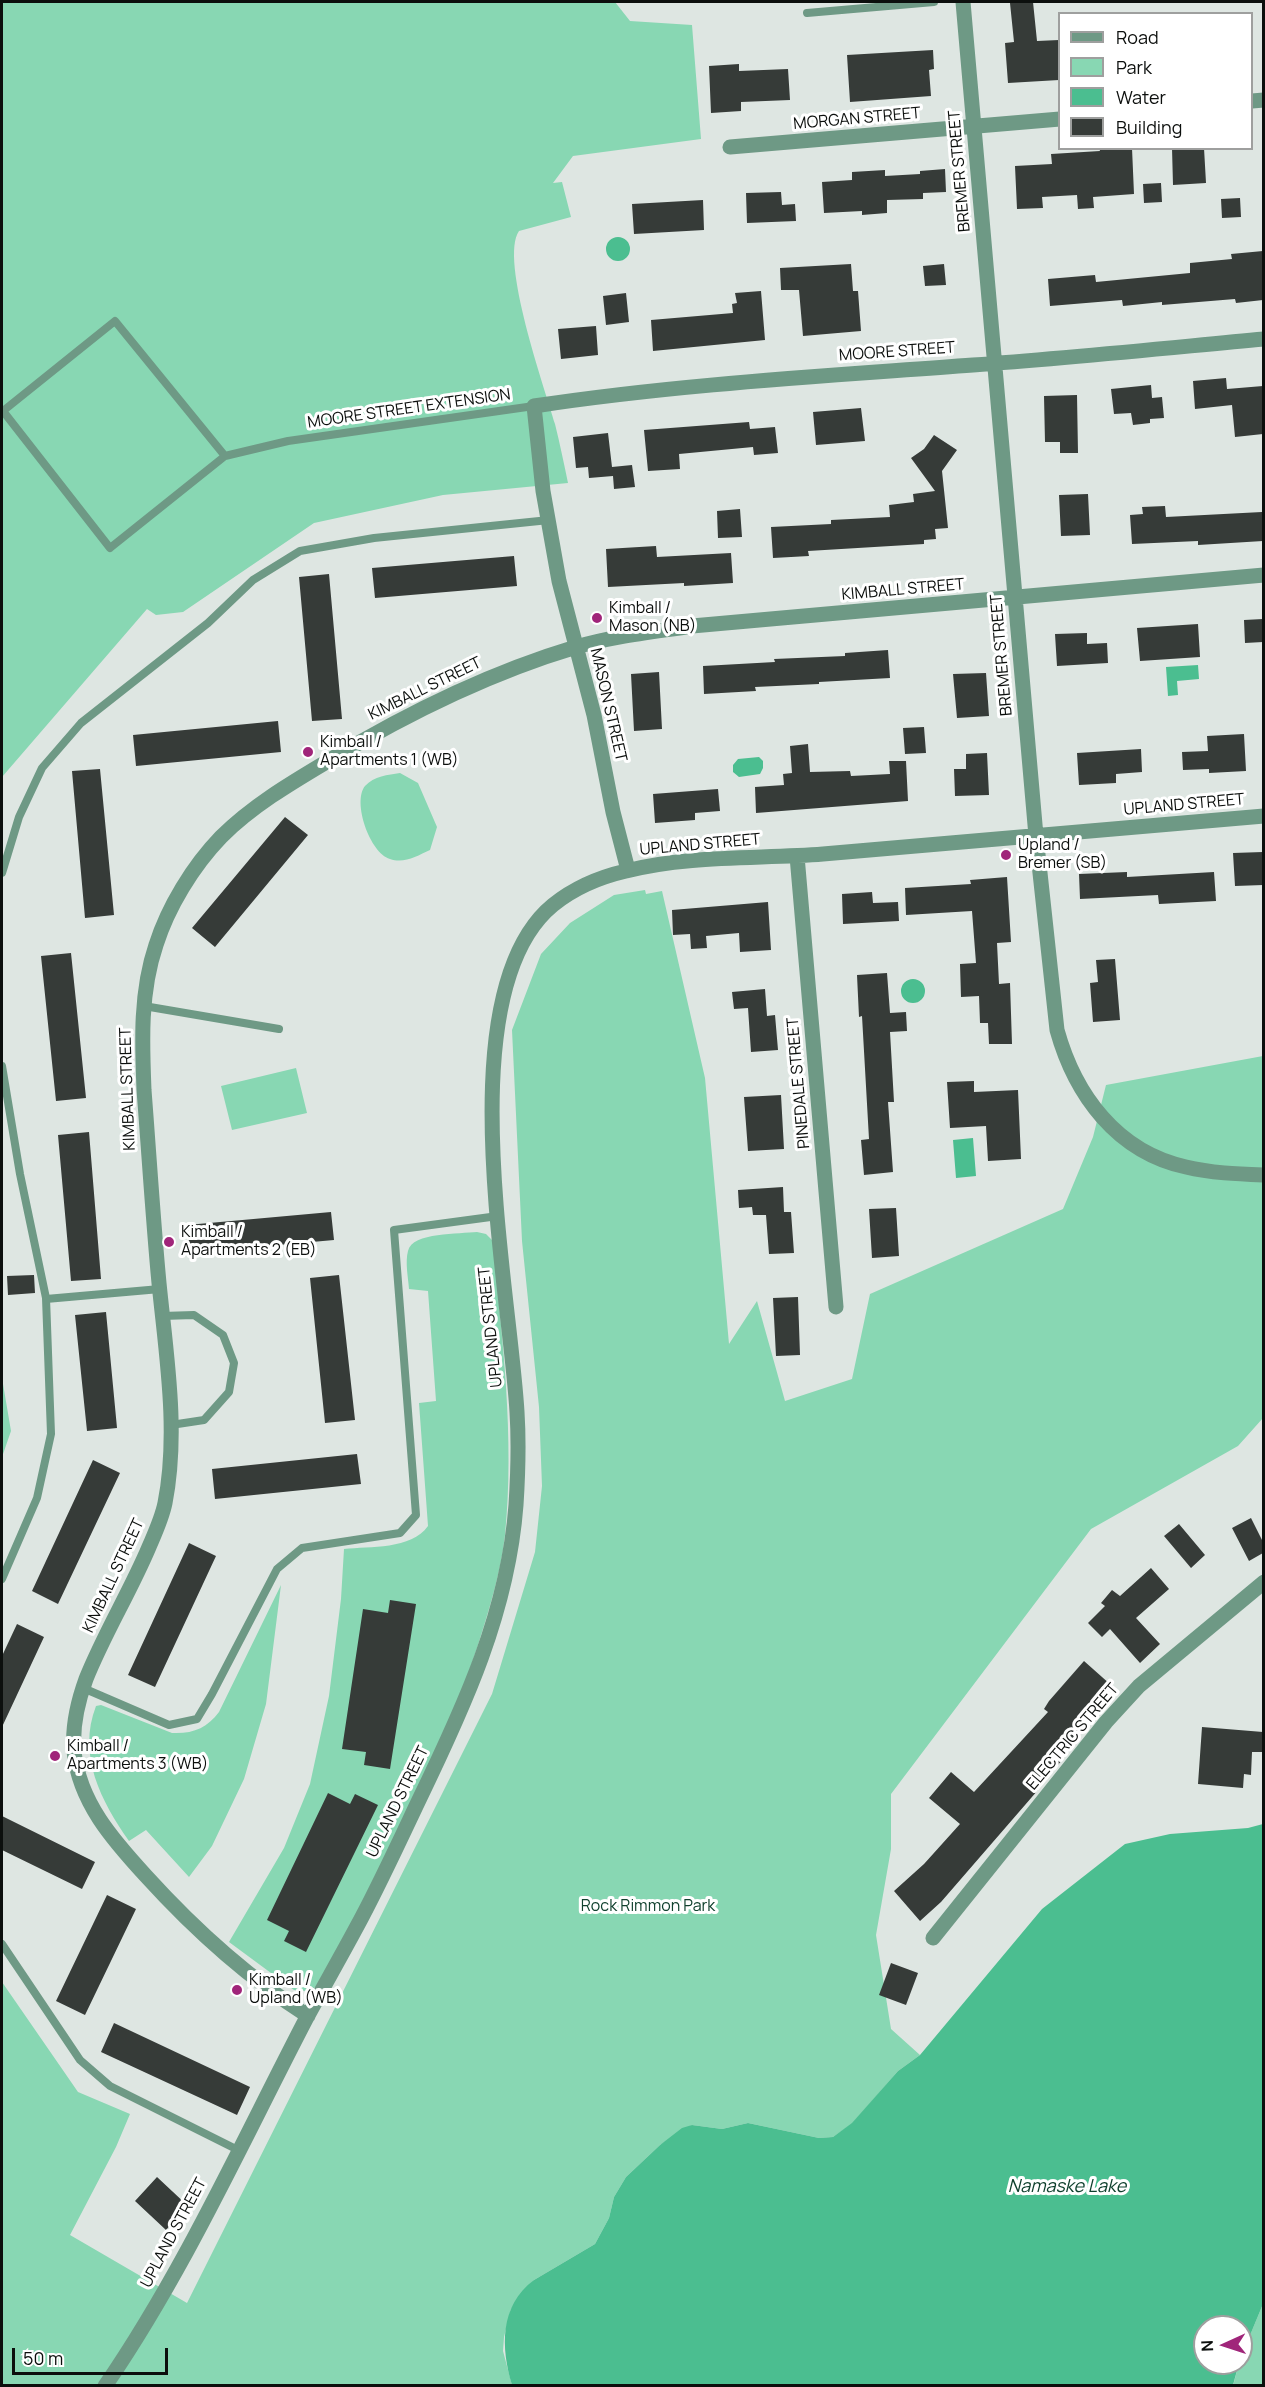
<!DOCTYPE html>
<style>
body{margin:0}
#map{position:relative;width:1265px;height:2387px;overflow:hidden;background:#dee6e2;font-family:Manrope,sans-serif}
canvas{display:block}
.frame{position:absolute;inset:0;border:3px solid #0c0f0d;pointer-events:none}
.legend{position:absolute;left:1058px;top:12px;width:195px;height:138px;box-sizing:border-box;background:#fff;border:2px solid #9e9f9e;margin:0;padding:8px 10px;list-style:none;font-size:18px;color:#0c0f0d}
.legend li{display:flex;align-items:center;gap:12px;height:30px}
.legend b{width:30px;border:2px solid #9e9f9e}
.north{position:absolute;left:1193px;top:2315px;width:60px;height:60px;box-sizing:border-box;background:#fff;border:2px solid #9e9f9e;border-radius:50%;rotate:267deg;font-size:16px;font-weight:700;line-height:24px;text-align:center;color:#0c0f0d}
.north::after{content:'';display:block;margin:auto;width:21px;height:27px;background:#a0257a;clip-path:polygon(50% 0,100% 100%,50% 72%,0 100%)}
.scale{position:absolute;left:12px;top:2348px;width:156px;height:27px;box-sizing:border-box;border:3px solid #0c0f0d;border-top:0;padding-left:8px;font-size:18px;line-height:21px;white-space:nowrap;color:#0c0f0d;-webkit-text-stroke:4px #fff;paint-order:stroke}
</style>
<div id="map">
<canvas width="1265" height="2387"></canvas>
<div class="frame"></div>
<ul class="legend">
<li><b style="height:8px;background:#6e9985"></b>Road</li>
<li><b style="height:16px;background:#88d7b3"></b>Park</li>
<li><b style="height:16px;background:#4bbe90"></b>Water</li>
<li><b style="height:16px;background:#363b38"></b>Building</li>
</ul>
<div class="north">N</div>
<div class="scale">50 m</div>
</div>
<script>
const ctx = document.querySelector('canvas').getContext('2d');
ctx.lineJoin = 'round';
function fillPath(path, color) { ctx.fillStyle = color; ctx.fill(path, 'evenodd'); }
function strokePath(path, color, width, dash) { ctx.strokeStyle = color; ctx.lineWidth = width; ctx.lineCap = dash ? 'butt' : 'round'; ctx.setLineDash(dash || []); ctx.stroke(path); }
function label(font, color, halo, rows, align = 'center') {
  ctx.font = font + ' Manrope,sans-serif'; ctx.lineWidth = 6; ctx.setLineDash([]); ctx.textBaseline = 'middle'; ctx.strokeStyle = halo; ctx.fillStyle = color; for (const [text, x, y, turn = 0] of rows) {
    ctx.save(); ctx.translate(x, y); ctx.rotate((+turn || 0) * Math.PI / 180); ctx.textAlign = isNaN(turn) ? turn : align; if (halo) ctx.strokeText(text, 0, 0); ctx.fillText(text, 0, 0); ctx.restore();
  }
}
fillPath(new Path2D(`
 M2,2H615L630,21L692,25L701,139L573,156L553,183L562,182L571,217L519,231C499,259 545,389 555,424C560,444 564,464 568,483L443,495L314,523L183,612L156,615L147,609L2,777Z
 M400,773L418,783L437,827L430,850C417,856 404,864 390,859C370,853 352,802 365,786C374,776 388,775 400,773Z
 M645,890L646,894L662,891L705,1078L729,1344L757,1301L785,1401L852,1379L870,1294L1063,1209L1093,1137L1106,1085L1263,1056V1418L1238,1446L1091,1529L891,1794V1849L876,1935L891,2029L920,2055L898,2071L852,2124L833,2137L819,2138L748,2123L722,2129L692,2125L660,2145L626,2177L614,2197L609,2218L595,2244L534,2280L511,2309L504,2337L503,2351L512,2385H2V1982L78,2092L130,2114L116,2147L70,2235L187,2303L492,1694L535,1552L542,1486L539,1407L522,1241L512,1030L541,954L570,923L614,895Z
 M296,1068L307,1113L232,1130L221,1086Z
 M477,1232L486,1234L493,1241C502,1339 515,1437 505,1535C501,1572 489,1610 478,1645C439,1764 376,1875 319,1986L306,1991L294,1990L229,1942L284,1848L310,1784L329,1696L341,1599L344,1549C370,1546 411,1550 428,1526L419,1403L436,1401L428,1291L409,1289C408,1277 405,1262 408,1251C412,1232 460,1234 477,1232Z
 M2,1378L11,1431L2,1457Z
 M281,1585L266,1704L244,1779L212,1846L189,1877L146,1830L129,1841C101,1801 77,1755 96,1706L101,1705L172,1733C193,1734 207,1728 219,1712Z
 M1263,2304V2385L1233,2386L1239,2363H1241V2357Z`), '#88d7b3');
fillPath(new Path2D(`
 M606 249a12 12 0 1 1 24 0a12 12 0 1 1-24 0Z
 M1198,665L1199,679L1177,681L1178,695L1168,696L1166,667Z
 M759,757L763,761V768L760,774L739,777L733,772V765L738,759Z
 M901 991a12 12 0 1 1 24 0a12 12 0 1 1-24 0Z
 M973,1138L976,1176L956,1178L953,1140Z
 M1263,1824V2304L1241,2357V2327H1205V2363H1239L1233,2385H512C501,2348 499,2306 534,2280L595,2244L609,2218L614,2197L626,2177L660,2145L682,2128L692,2125L722,2129L748,2123L819,2138L833,2137L852,2123L898,2071L920,2055L1042,1909L1125,1844L1170,1834L1248,1828Z`), '#4bbe90');
fillPath(new Path2D(`
 M1033,2L1037,41L1059,40V80L1008,83L1005,43L1014,42L1010,3Z
 M933,50L934,69L929,70L931,96L850,102L847,55Z
 M739,64V71L788,69L790,100L741,102V111L711,113L709,66Z
 M1099,148H1132L1134,194L1093,197L1094,208L1078,209L1077,195L1042,197L1043,208L1017,209L1015,166L1052,164L1051,154L1100,151Z
 M1172,148H1204L1206,183L1173,185Z
 M945,169L946,192L923,193V199L887,200V213L862,215V211L824,213L822,182L852,180V172L885,170V176L920,174V171Z
 M1161,183L1162,202L1144,203L1143,184Z
 M781,192L782,205L795,204L796,221L747,223L746,193Z
 M1240,198L1241,217L1222,218L1221,199Z
 M703,200L704,230L634,234L632,204Z
 M1263,251V300L1236,303L1235,299L1162,305V302L1123,306L1122,300L1050,306L1048,279L1095,275L1096,282L1190,273V263L1232,259L1231,254Z
 M851,264L853,291H858L861,331L803,336L799,290H781L780,268Z
 M944,264L946,285L925,286L923,266Z
 M761,291L765,340L653,351L651,320L733,313L732,304L737,303L735,293Z
 M626,293L629,322L606,325L603,296Z
 M596,326L598,355L561,359L558,329Z
 M1226,378L1227,389L1263,386V434L1235,437L1232,405L1195,409L1193,381Z
 M1151,385L1152,398L1162,397L1164,418L1150,419V423L1133,425L1131,413L1114,414L1111,389Z
 M1077,395L1078,453H1060V442H1045L1044,396Z
 M861,408L865,441L816,445L813,412Z
 M749,422L750,429L775,427L778,453L754,455L753,447L679,454L680,469L648,471L644,430Z
 M608,433L612,467L632,465L635,487L614,489L613,476L589,478L588,467L576,468L573,437Z
 M934,435L957,450L942,471L948,528L935,529L936,539L924,540V544L808,551L809,556L773,558L771,527L831,524V520L890,517L889,505L914,502L913,494L935,491L911,458L924,449Z
 M1088,494L1090,535L1061,536L1059,495Z
 M1165,506L1166,517L1262,512L1263,541L1198,545V541L1132,544L1130,515L1143,514L1142,507Z
 M740,509L742,537L718,538L717,511Z
 M656,546L657,557L731,553L733,583L684,586V583L608,587L606,549Z
 M514,556L517,586L375,598L372,568Z
 M329,574L342,719L312,721L299,577Z
 M1263,619V642L1245,643L1244,620Z
 M1198,624L1200,657L1140,661L1137,628Z
 M1087,633V644L1107,643L1108,663L1057,666L1055,634Z
 M888,650L890,678L819,682V684L755,687L756,691L704,694L703,666L775,662L774,659L845,656V653Z
 M659,672L662,729L634,731L631,674Z
 M986,673L989,716L957,718L953,674Z
 M278,721L281,752L136,766L133,735Z
 M924,727L926,753L905,754L903,728Z
 M1244,734L1246,771L1209,773V769L1183,770L1182,752L1208,751L1207,736Z
 M808,744L810,772L850,771L851,776L890,774L889,761H906L908,801L756,813L755,787L784,785L783,774L792,773L790,746Z
 M1141,749L1142,772L1116,774V783L1079,785L1077,753Z
 M987,753L989,795L955,796L954,769H966V754Z
 M100,769L114,915L85,918L72,771Z
 M718,789L720,811L695,813V820L655,823L653,794Z
 M285,817L308,835L215,947L192,928Z
 M1263,852V885L1235,886L1233,853Z
 M1127,872V877L1214,872L1216,901L1159,904L1158,895L1080,899L1079,874Z
 M1007,877L1011,942L997,943L999,984L1010,983L1012,1044H989L988,1023H980L979,996L961,997L960,964L976,963L972,911L906,915L905,888L971,884L970,880Z
 M872,892L873,903L898,902L899,921L843,924L842,894Z
 M768,902L771,950L740,952L739,933L706,936L707,948L691,949L690,934L673,935L672,910Z
 M71,953L86,1098L56,1101L41,956Z
 M1115,959L1120,1020L1093,1022L1090,983L1098,982L1096,960Z
 M887,973L890,1013L906,1012L907,1031L890,1032L894,1102H888L893,1172L864,1175L861,1140L869,1139L862,1016L859,1017L857,975Z
 M765,989L767,1016L775,1015L778,1050L751,1052L748,1008L734,1009L732,992Z
 M974,1081V1092L1018,1090L1021,1159L988,1161L986,1126L950,1128L947,1082Z
 M781,1095L784,1149L748,1151L744,1097Z
 M89,1132L101,1279L71,1281L58,1135Z
 M783,1187L784,1212H791L794,1253L769,1254L766,1215H753L752,1207L739,1208L738,1190Z
 M896,1208L899,1256L872,1258L869,1209Z
 M331,1212L334,1240L190,1253L187,1225Z
 M34,1275L35,1293L8,1295L7,1276Z
 M339,1275L355,1420L325,1423L310,1278Z
 M798,1297L800,1355L776,1356L773,1298Z
 M106,1312L117,1428L87,1431L75,1315Z
 M357,1454L361,1484L215,1499L212,1469Z
 M93,1460L120,1473L58,1604L32,1591Z
 M1251,1518L1263,1542V1553L1249,1561L1232,1528Z
 M1179,1524L1205,1555L1191,1568L1164,1536Z
 M189,1543L216,1556L155,1687L128,1675Z
 M1151,1568L1169,1589L1136,1618L1160,1644L1140,1663L1110,1629L1102,1637L1088,1623L1105,1606L1101,1603L1112,1590L1120,1596Z
 M390,1600L416,1604L390,1769L364,1765L366,1752L342,1749L363,1609L388,1613Z
 M17,1624L44,1637L2,1727V1656Z
 M1084,1661L1111,1685L1081,1719L1086,1723L1059,1754L1063,1759L1037,1789L1038,1790L941,1902L920,1921L894,1891L924,1864L960,1824L929,1798L951,1772L974,1792L1048,1712L1044,1709L1049,1701Z
 M1202,1727L1263,1732V1752H1252L1251,1775L1244,1774L1243,1788L1198,1784Z
 M328,1793L350,1804L355,1794L378,1805L306,1952L284,1941L289,1931L267,1920Z
 M2,1816L95,1862L82,1889L2,1850Z
 M107,1895L136,1909L85,2015L56,2001Z
 M891,1963L918,1973L906,2005L879,1995Z
 M114,2023L250,2087L237,2115L101,2052Z
 M157,2177L188,2206L166,2230L135,2201Z`), '#363b38');
strokePath(new Path2D(`
 M807,13L934,2
 M225,456L115,321L3,411L110,548L225,456L288,441L534,406
 M2,873L19,817L42,768L81,723L208,623L253,580L300,551L374,538L549,520
 M144,1006L279,1029
 M2,1066L20,1174L46,1298L51,1434L37,1498L2,1579
 M46,1299L160,1289
 M162,1316L194,1315L223,1335L234,1363L229,1392L204,1420L171,1425
 M83,1688L169,1725L197,1719L212,1694L277,1569L302,1548L400,1533L416,1515L394,1230L498,1216
 M2,1944L80,2060L110,2086L238,2150`), '#6e9985', 8);
strokePath(new Path2D(`
 M963,2L1036,836L1057,1030C1075,1095 1117,1152 1186,1167C1211,1173 1238,1174 1264,1175
 M1252,101L1264,100
 M730,147L1060,119
 M797,856L836,1307
 M628,870L613,812L594,715L559,581L543,491L534,406C679,384 827,376 973,365C1070,358 1167,348 1264,339
 M933,1938L1106,1722L1139,1686L1264,1582
 M308,2016C247,1977 195,1930 146,1876C113,1840 79,1802 74,1751C72,1727 78,1701 86,1679C104,1634 130,1592 149,1547C155,1533 162,1518 165,1503C179,1432 166,1354 159,1283C153,1219 149,1154 144,1090C142,1042 140,992 156,945C168,907 193,866 221,837C252,806 291,783 328,761C406,714 489,673 576,647C613,636 653,632 692,626L1264,575
 M105,2386C184,2271 242,2142 306,2019C325,1984 344,1951 362,1917C382,1879 400,1840 418,1802C464,1707 508,1612 516,1505C518,1474 519,1443 517,1412C510,1288 447,992 553,905C574,888 600,877 626,871C687,855 760,859 823,854C970,841 1117,829 1264,816`), '#6e9985', 15);
for (const [x, y, r, color] of [
 [597,618,6,"#a0257a"],
 [308,752,6,"#a0257a"],
 [1006,855,6,"#a0257a"],
 [169,1242,6,"#a0257a"],
 [55,1756,6,"#a0257a"],
 [237,1990,6,"#a0257a"]
]) { const dot = new Path2D(); dot.arc(x, y, r, 0, 2 * Math.PI); ctx.fillStyle = color; ctx.fill(dot); strokePath(dot, '#fff', 2); }
label('16px', '#0c0f0d', '#fff', [
 ["MORGAN STREET",857,119,-5],
 ["BREMER STREET",960,171,-95],
 ["MOORE STREET",897,352,-4],
 ["MOORE STREET EXTENSION",409,409,-8],
 ["KIMBALL STREET",903,590,-5],
 ["BREMER STREET",1002,655,-95],
 ["KIMBALL STREET",425,689,-26],
 ["MASON STREET",608,705,77],
 ["UPLAND STREET",1184,805,-5],
 ["UPLAND STREET",700,845,-5],
 ["PINEDALE STREET",799,1083,-95],
 ["KIMBALL STREET",128,1089,-92],
 ["UPLAND STREET",491,1327,-96],
 ["KIMBALL STREET",114,1576,-65],
 ["ELECTRIC STREET",1073,1737,-50],
 ["UPLAND STREET",398,1802,-64],
 ["UPLAND STREET",174,2233,-62]
]);
label('16px', '#0c0f0d', '#fff', [
 ["Kimball /",609,609],
 ["Mason (NB)",609,627],
 ["Kimball /",320,743],
 ["Apartments 1 (WB)",320,761],
 ["Upland /",1018,846],
 ["Bremer (SB)",1018,864],
 ["Kimball /",181,1233],
 ["Apartments 2 (EB)",181,1251],
 ["Kimball /",67,1747],
 ["Apartments 3 (WB)",67,1765],
 ["Kimball /",249,1981],
 ["Upland (WB)",249,1999]
], 'left');
label('16px', '#10412e', '#fff', [
 ["Rock Rimmon Park",648,1907]
]);
label('italic 18px', '#0d3f2c', '#fff', [
 ["Namaske Lake",1067,2187]
]);
</script>
